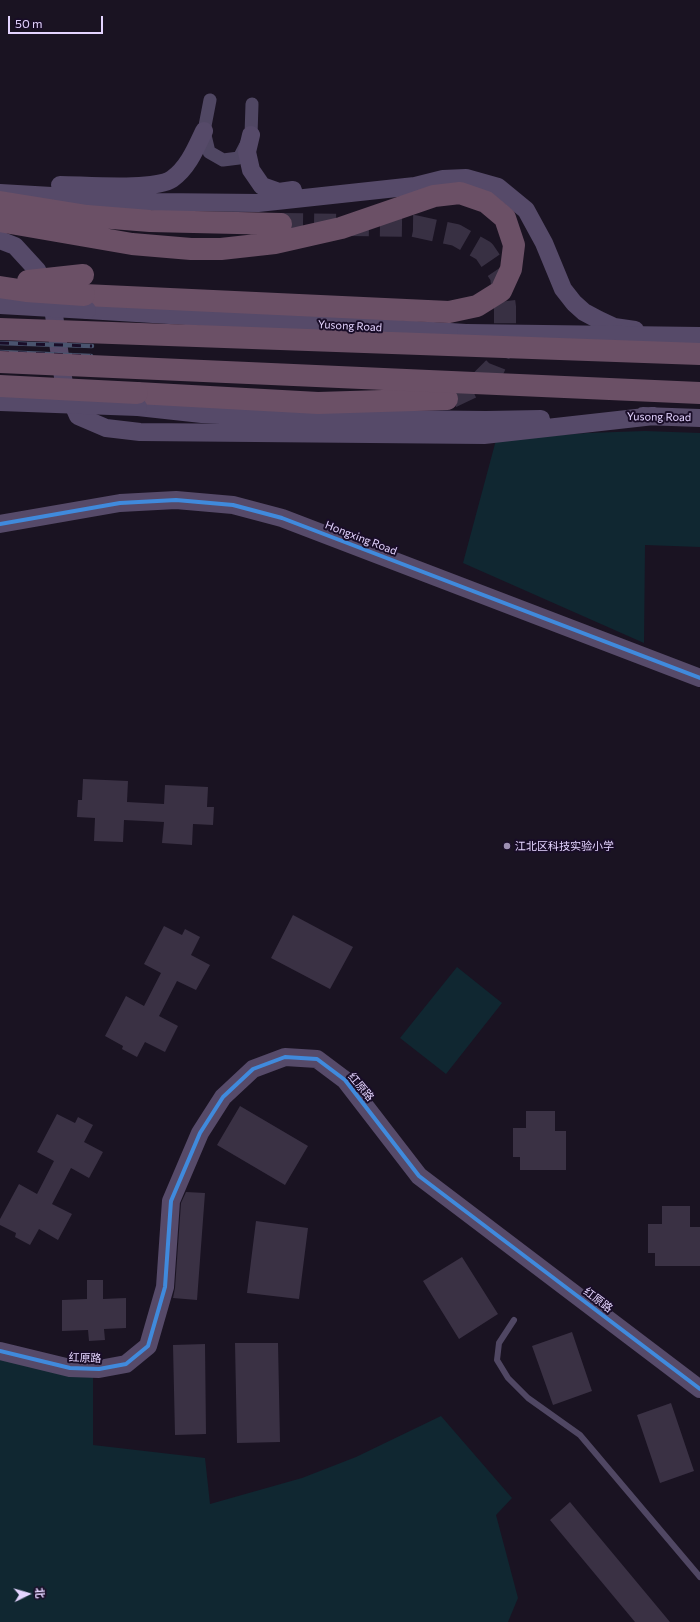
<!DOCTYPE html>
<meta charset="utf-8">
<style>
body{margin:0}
#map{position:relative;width:700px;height:1622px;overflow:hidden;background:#1a1322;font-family:Commissioner,"Noto Sans SC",sans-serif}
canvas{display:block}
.north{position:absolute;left:8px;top:1574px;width:40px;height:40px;-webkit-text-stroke:3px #190d28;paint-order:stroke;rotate:85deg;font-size:11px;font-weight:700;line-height:16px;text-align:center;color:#e4d4ff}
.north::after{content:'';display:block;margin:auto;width:14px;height:18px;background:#e4d4ff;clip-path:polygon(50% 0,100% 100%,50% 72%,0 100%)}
.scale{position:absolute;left:8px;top:16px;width:95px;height:18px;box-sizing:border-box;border:2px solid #e4d4ff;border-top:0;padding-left:5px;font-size:12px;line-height:14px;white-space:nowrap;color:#e4d4ff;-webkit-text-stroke:3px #190d28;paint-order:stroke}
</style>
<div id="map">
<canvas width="700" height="1622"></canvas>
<div class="north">北</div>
<div class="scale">50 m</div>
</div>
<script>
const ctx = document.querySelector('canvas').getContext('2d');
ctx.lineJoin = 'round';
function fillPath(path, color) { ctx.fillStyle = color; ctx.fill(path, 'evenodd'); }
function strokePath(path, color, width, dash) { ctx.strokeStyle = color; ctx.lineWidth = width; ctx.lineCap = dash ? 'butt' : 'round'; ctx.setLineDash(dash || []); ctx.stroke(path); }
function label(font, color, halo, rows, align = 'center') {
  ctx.font = font + ' Commissioner,"Noto Sans SC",sans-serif'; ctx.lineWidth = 4; ctx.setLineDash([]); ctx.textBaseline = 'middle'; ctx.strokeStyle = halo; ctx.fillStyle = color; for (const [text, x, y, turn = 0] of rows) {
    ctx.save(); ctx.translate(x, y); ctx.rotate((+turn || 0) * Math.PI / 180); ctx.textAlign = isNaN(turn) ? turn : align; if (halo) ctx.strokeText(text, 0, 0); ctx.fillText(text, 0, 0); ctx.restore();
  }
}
fillPath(new Path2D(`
 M645,431L700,433V547L645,545L644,643L463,563L496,440L587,433Z
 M457,967L502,1003L446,1074L400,1038Z
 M0,1360L93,1377V1445L205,1458L210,1504L302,1478L356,1457L441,1416L512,1498L496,1515L518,1598L508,1622H0Z`), '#102731');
fillPath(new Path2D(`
 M83,779L128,781L127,802L164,804L165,785L208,787L207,807H214L213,825L193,824L192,845L162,843L164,822L124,820L123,842L94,841L95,818L77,817L78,800H82Z
 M293,915L353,947L330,989L271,958Z
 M164,926L182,935L185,929L200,937L191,955L210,965L196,990L177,981L159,1016L178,1026L165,1052L145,1042L137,1057L122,1049L123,1046L105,1036L126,996L144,1006L161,973L144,964Z
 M240,1106L308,1146L285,1185L217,1145Z
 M526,1111H555V1131H566V1170H520V1157H513V1128H526Z
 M57,1114L75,1123L78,1117L93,1125L84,1142L103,1152L89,1178L71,1168L52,1204L72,1214L58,1240L39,1229L30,1245L15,1237L16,1233L0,1225V1219L19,1184L37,1194L54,1161L37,1152Z
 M186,1192L205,1193L197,1300L173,1298L175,1288L181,1203Z
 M662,1206H690V1227H700V1266H655V1253H648V1224H662Z
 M256,1221L308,1228L299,1299L247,1293Z
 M462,1257L498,1314L459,1339L423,1281Z
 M87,1280H103V1299L126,1298V1328L104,1329L105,1340L89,1341L88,1330L62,1331V1300L87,1299Z
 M572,1332L592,1391L553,1405L532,1346Z
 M235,1343H278L280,1442L237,1443Z
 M205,1344L206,1434L175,1435L173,1345Z
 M671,1403L694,1471L660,1483L637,1415Z
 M570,1502L670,1622H635L550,1520Z`), '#3a3144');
strokePath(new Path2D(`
 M281,224L414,226L456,235L484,251L501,276L505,307V340L494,368L477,385L447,399`), '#383043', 22, [22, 11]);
strokePath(new Path2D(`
 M514,1320L499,1343L497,1360L508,1378L528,1398L580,1435L700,1577`), '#504763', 6);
strokePath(new Path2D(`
 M210,100L204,131L209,152L223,160L239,158L251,135L252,104`), '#504763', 13);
strokePath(new Path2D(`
 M251,135L247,152L251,170L262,186L279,192L293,190
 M60,185C84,185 154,191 172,179C188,168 196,148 204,131
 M0,193L155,202L258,203L415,186L443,179L466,178L498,187L526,210L544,243L563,289L574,303L584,312L599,320L614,327L635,330
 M0,240L15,246L37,270L52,301L64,384L78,416L106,428L140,432L484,435L654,416
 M87,310L466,333
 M138,407L202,414L309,418L486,420L541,419
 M643,416L700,418
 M0,524L120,503L176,500L233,505L282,518L700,678
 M0,1351L70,1368L99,1369L126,1364L148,1346L165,1287L171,1201L200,1133L223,1097L253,1069L285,1057L317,1059L345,1080L419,1176L700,1389`), '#564a69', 18);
strokePath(new Path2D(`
 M0,202L87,216L150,221L281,224
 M0,221L132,244L191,249H221L275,243L341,228L434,196L460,193L486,202L505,218L514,245L511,269L501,291L477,306L449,312L84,295
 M137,393L318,403L447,399`), '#6b5066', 22);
const rail = new Path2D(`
 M0,343L92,346
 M0,352L91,356`);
strokePath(rail, '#4a546e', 4.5);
strokePath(rail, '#190d28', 3, [9]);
strokePath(new Path2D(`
 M0,305L87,310
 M466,333L700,336
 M0,402L138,407`), '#564a69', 18);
strokePath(new Path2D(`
 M28,281L83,275
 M0,287L26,291L84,295
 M0,329L700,354
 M0,362L700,393
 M0,386L137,393`), '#6b5066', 22);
strokePath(new Path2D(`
 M0,524L120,503L176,500L233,505L282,518L700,678
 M0,1351L70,1368L99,1369L126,1364L148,1346L165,1287L171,1201L200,1133L223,1097L253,1069L285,1057L317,1059L345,1080L419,1176L700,1389`), '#408adc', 4);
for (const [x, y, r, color] of [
 [507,846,4,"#9d90b2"]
]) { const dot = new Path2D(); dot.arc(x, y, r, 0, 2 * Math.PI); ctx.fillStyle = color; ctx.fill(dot); strokePath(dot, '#190d28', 1.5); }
label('11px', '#e4d4ff', '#190d28', [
 ["Yusong Road",350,326,3],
 ["Yusong Road",659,417,1],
 ["Hongxing Road",361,538,21],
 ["红原路",361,1087,50],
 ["红原路",598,1300,37],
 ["红原路",85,1358,2]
]);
label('11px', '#e4d4ff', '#190d28', [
 ["江北区科技实验小学",515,846]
], 'left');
</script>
